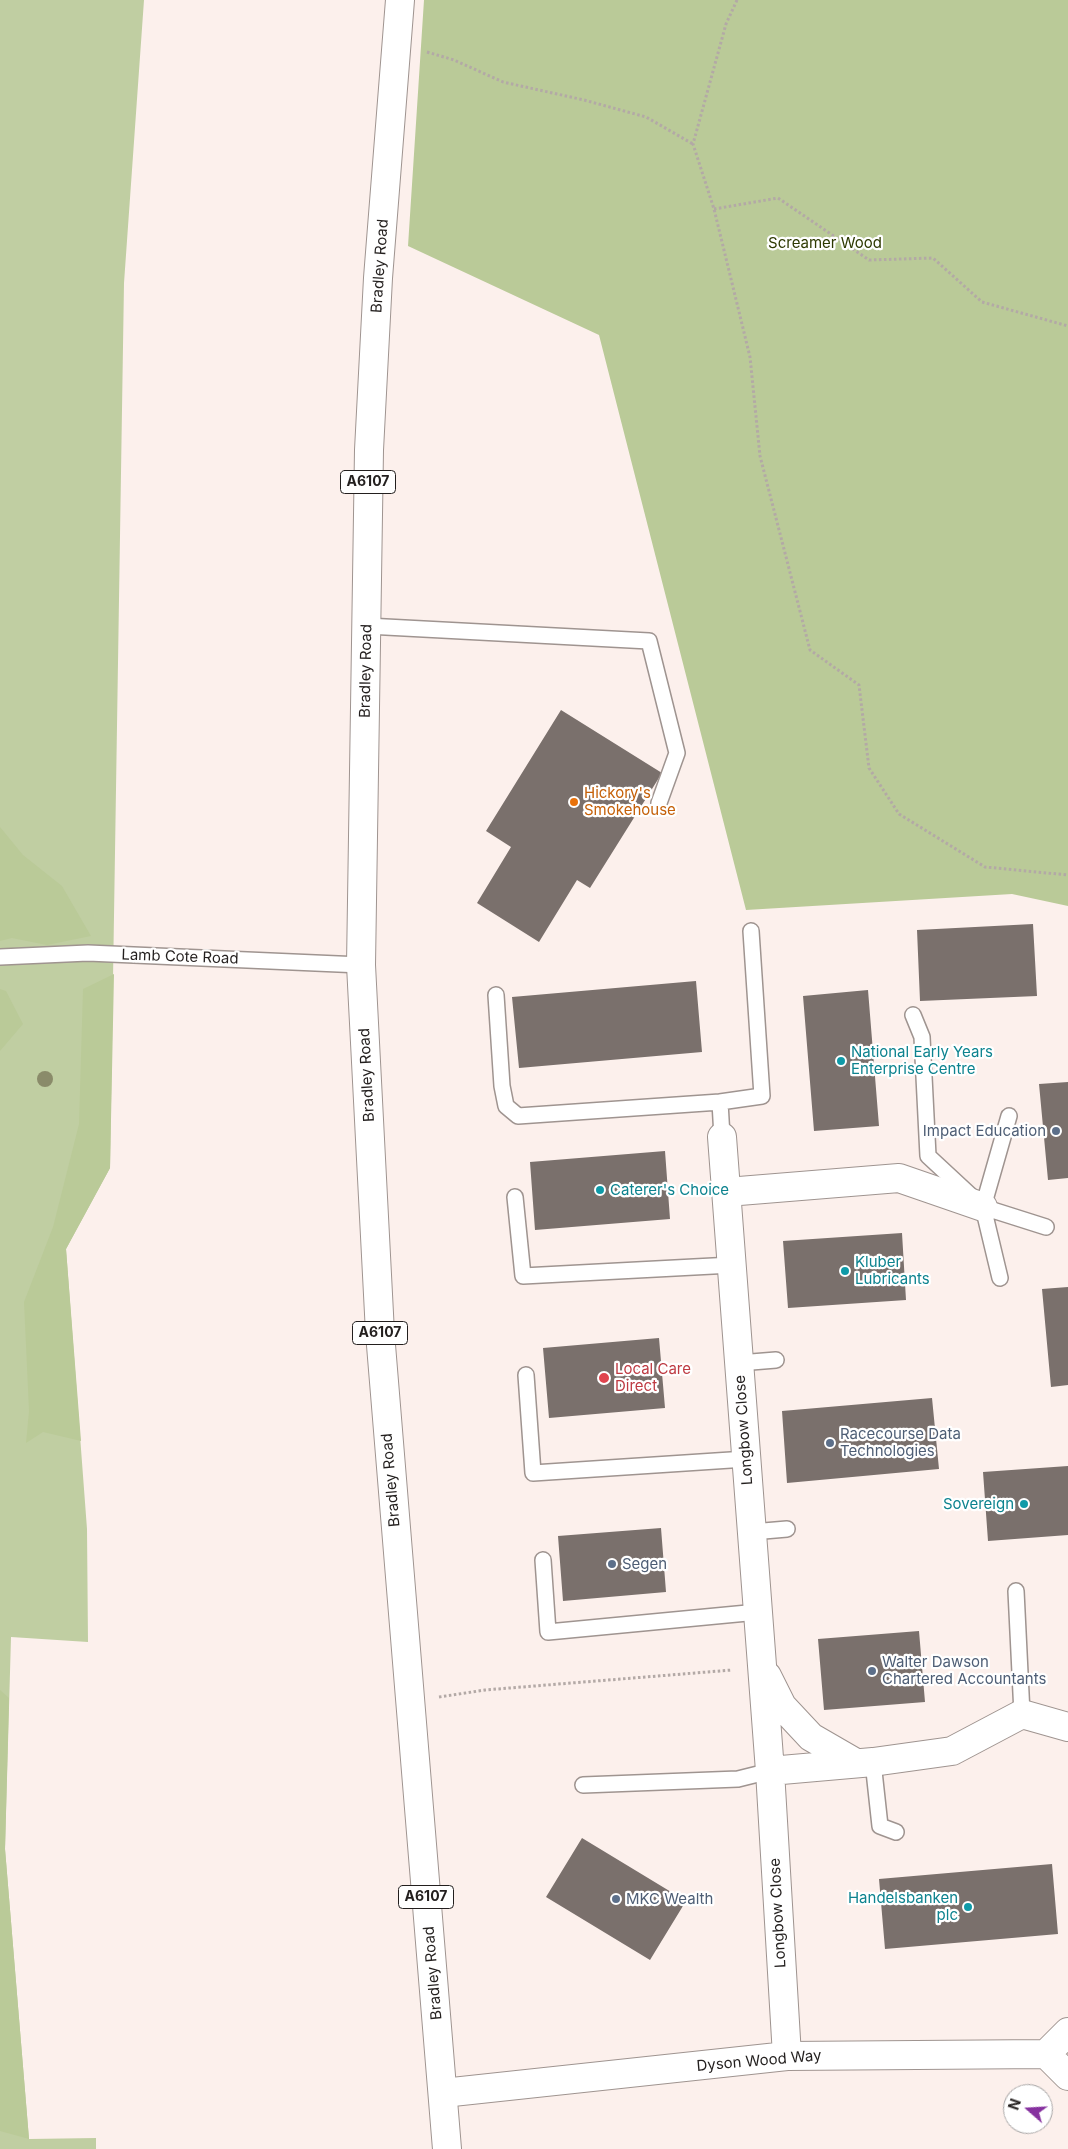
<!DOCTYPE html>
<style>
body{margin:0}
#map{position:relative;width:1068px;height:2149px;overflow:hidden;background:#fcf0ec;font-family:Inter,sans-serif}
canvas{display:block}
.north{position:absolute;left:1003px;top:2084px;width:50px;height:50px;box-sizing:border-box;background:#fff;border:1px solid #a7a5a5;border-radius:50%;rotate:289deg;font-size:14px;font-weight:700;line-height:20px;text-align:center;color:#231f1e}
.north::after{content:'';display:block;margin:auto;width:18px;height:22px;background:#86319f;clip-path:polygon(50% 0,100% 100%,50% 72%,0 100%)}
</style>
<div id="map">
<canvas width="1068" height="2149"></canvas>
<div class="north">N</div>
</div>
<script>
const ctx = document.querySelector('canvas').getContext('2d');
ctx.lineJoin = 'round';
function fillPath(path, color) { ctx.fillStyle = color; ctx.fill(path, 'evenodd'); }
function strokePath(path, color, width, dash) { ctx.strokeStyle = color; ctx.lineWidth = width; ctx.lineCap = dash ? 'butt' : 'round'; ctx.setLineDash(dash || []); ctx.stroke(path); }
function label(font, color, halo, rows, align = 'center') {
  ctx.font = font + ' Inter,sans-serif'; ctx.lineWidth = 4.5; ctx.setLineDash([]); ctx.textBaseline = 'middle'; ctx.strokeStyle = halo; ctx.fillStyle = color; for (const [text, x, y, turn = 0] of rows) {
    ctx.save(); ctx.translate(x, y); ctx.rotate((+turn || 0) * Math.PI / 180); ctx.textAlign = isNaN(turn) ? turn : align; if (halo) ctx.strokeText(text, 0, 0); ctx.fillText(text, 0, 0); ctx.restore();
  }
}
fillPath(new Path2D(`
 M0,0H144L124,283L110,1168L66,1249L87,1529L88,1642L11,1637L5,1849L29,2139L96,2138V2149H0Z`), '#c0cea2');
fillPath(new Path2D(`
 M424,0H1068V906L1012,894L746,910L599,335L408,246Z
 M0,827L23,855L62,886L91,936L47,945L12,938L0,941Z
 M114,974L110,1168L66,1249L81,1441L43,1432L26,1443L29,1411L24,1302L53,1227L79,1124L83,989Z
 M0,989L6,991L23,1024L0,1051Z
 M0,1690L9,1698L5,1849L29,2139L0,2131Z`), '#baca98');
fillPath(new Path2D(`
 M561,710L662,773L590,888L577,880L539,942L477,903L511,847L486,831Z
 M1033,924L1037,996L920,1001L917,930Z
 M696,981L702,1052L519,1068L512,997Z
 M868,990L879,1126L814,1131L803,996Z
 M1068,1082V1178L1048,1180L1039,1084Z
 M665,1151L670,1219L535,1230L530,1162Z
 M902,1233L906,1300L788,1308L783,1241Z
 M1068,1287V1385L1051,1387L1042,1289Z
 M659,1338L665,1408L549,1418L543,1348Z
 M932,1398L939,1469L787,1483L782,1411Z
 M1068,1466V1535L988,1541L983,1472Z
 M661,1528L666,1592L563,1601L558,1536Z
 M919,1631L925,1702L824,1710L818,1639Z
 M582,1838L686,1901L650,1960L546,1897Z
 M1052,1864L1058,1934L885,1949L879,1879Z`), '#7a706c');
const lane = new Path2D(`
 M367,626L649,641L677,753L659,803
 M0,957L88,953L361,965
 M496,995L502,1086L506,1106L518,1116L720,1102L722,1137
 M913,1015L922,1037L928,1156L983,1207L1046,1227
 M720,1102L762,1096L751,931
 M515,1197L523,1276L732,1265
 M1000,1278L983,1207L1009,1116
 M739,1363L776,1360
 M526,1375L533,1473L746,1459
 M752,1532L787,1529
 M543,1560L548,1632L758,1612
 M1016,1591L1022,1714
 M873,1762L880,1826L896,1832
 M583,1785L738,1779L770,1771`);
const street = new Path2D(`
 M722,1137L770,1771L787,2056
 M727,1192L899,1178L983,1207
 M767,1676L782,1706L811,1737L856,1763
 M770,1771L873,1762L952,1751L1022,1714L1068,1727
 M1046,2054L1068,2032
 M443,2093L787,2056L1046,2054L1068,2076`);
const primary = new Path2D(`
 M400,0L378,278L369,450L361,965L380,1333L447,2149`);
strokePath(lane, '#9f9490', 18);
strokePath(street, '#9f9490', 30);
strokePath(primary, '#9f9490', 30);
strokePath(new Path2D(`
 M737,0L726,24L693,144L714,209L750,357L760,456L810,650L859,685L869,768L899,814L985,867L1068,875
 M427,52L454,60L503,82L584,100L646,117L693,144
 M714,209L778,198L869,260L933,258L982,302L1068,326
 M439,1697L485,1690L732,1670`), '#b3a9a6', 3, [2.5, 2.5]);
strokePath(lane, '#fff', 15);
strokePath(street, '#fff', 28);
strokePath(primary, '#fff', 28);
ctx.fillStyle = '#8a8b6a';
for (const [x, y] of [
 [45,1079]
]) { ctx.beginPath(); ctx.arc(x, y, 8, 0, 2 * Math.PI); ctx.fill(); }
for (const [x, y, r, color] of [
 [574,802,5,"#e8710a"],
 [841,1061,5,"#0f9aa8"],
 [1056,1131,5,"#5c6f8a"],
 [600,1190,5,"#0f9aa8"],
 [845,1271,5,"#0f9aa8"],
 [604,1378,6,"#e0444e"],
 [830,1443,5,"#5c6f8a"],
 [1024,1504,5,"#0f9aa8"],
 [612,1564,5,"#5c6f8a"],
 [872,1671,5,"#5c6f8a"],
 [616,1899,5,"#5c6f8a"],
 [968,1907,5,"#0f9aa8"]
]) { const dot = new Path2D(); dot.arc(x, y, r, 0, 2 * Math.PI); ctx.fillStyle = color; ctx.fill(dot); strokePath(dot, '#fff', 2); }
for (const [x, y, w] of [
 [368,482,55],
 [380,1333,55],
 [426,1897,55]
]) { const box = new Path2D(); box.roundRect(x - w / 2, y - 11.5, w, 23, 4); ctx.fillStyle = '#fff'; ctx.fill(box); strokePath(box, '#231f1e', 1); }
label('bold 14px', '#231f1e', null, [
 ["A6107",368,482],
 ["A6107",380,1333],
 ["A6107",426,1897]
]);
label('15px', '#2d3900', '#fff', [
 ["Screamer Wood",825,243]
]);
label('15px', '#231f1e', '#fff', [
 ["Bradley Road",380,266,-86],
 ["Bradley Road",366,671,-89],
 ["Lamb Cote Road",180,957,2],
 ["Bradley Road",367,1075,-93],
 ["Longbow Close",744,1430,-94],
 ["Bradley Road",391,1480,-95],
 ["Longbow Close",778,1913,-93],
 ["Bradley Road",433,1973,-95],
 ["Dyson Wood Way",759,2061,-5]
]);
label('15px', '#c56008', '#fff', [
 ["Hickory's",584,793],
 ["Smokehouse",584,810]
], 'left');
label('15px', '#0d838f', '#fff', [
 ["National Early Years",851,1052],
 ["Enterprise Centre",851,1069],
 ["Caterer's Choice",610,1190],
 ["Kluber",855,1262],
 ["Lubricants",855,1279],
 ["Sovereign",1014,1504,"right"],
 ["Handelsbanken",958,1898,"right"],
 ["plc",958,1915,"right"]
], 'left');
label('15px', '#4e5e75', '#fff', [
 ["Impact Education",1046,1131,"right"],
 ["Racecourse Data",840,1434],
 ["Technologies",840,1451],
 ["Segen",622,1564],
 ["Walter Dawson",882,1662],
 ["Chartered Accountants",882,1679],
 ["MKC Wealth",626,1899]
], 'left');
label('15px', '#be3a42', '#fff', [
 ["Local Care",615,1369],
 ["Direct",615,1386]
], 'left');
</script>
